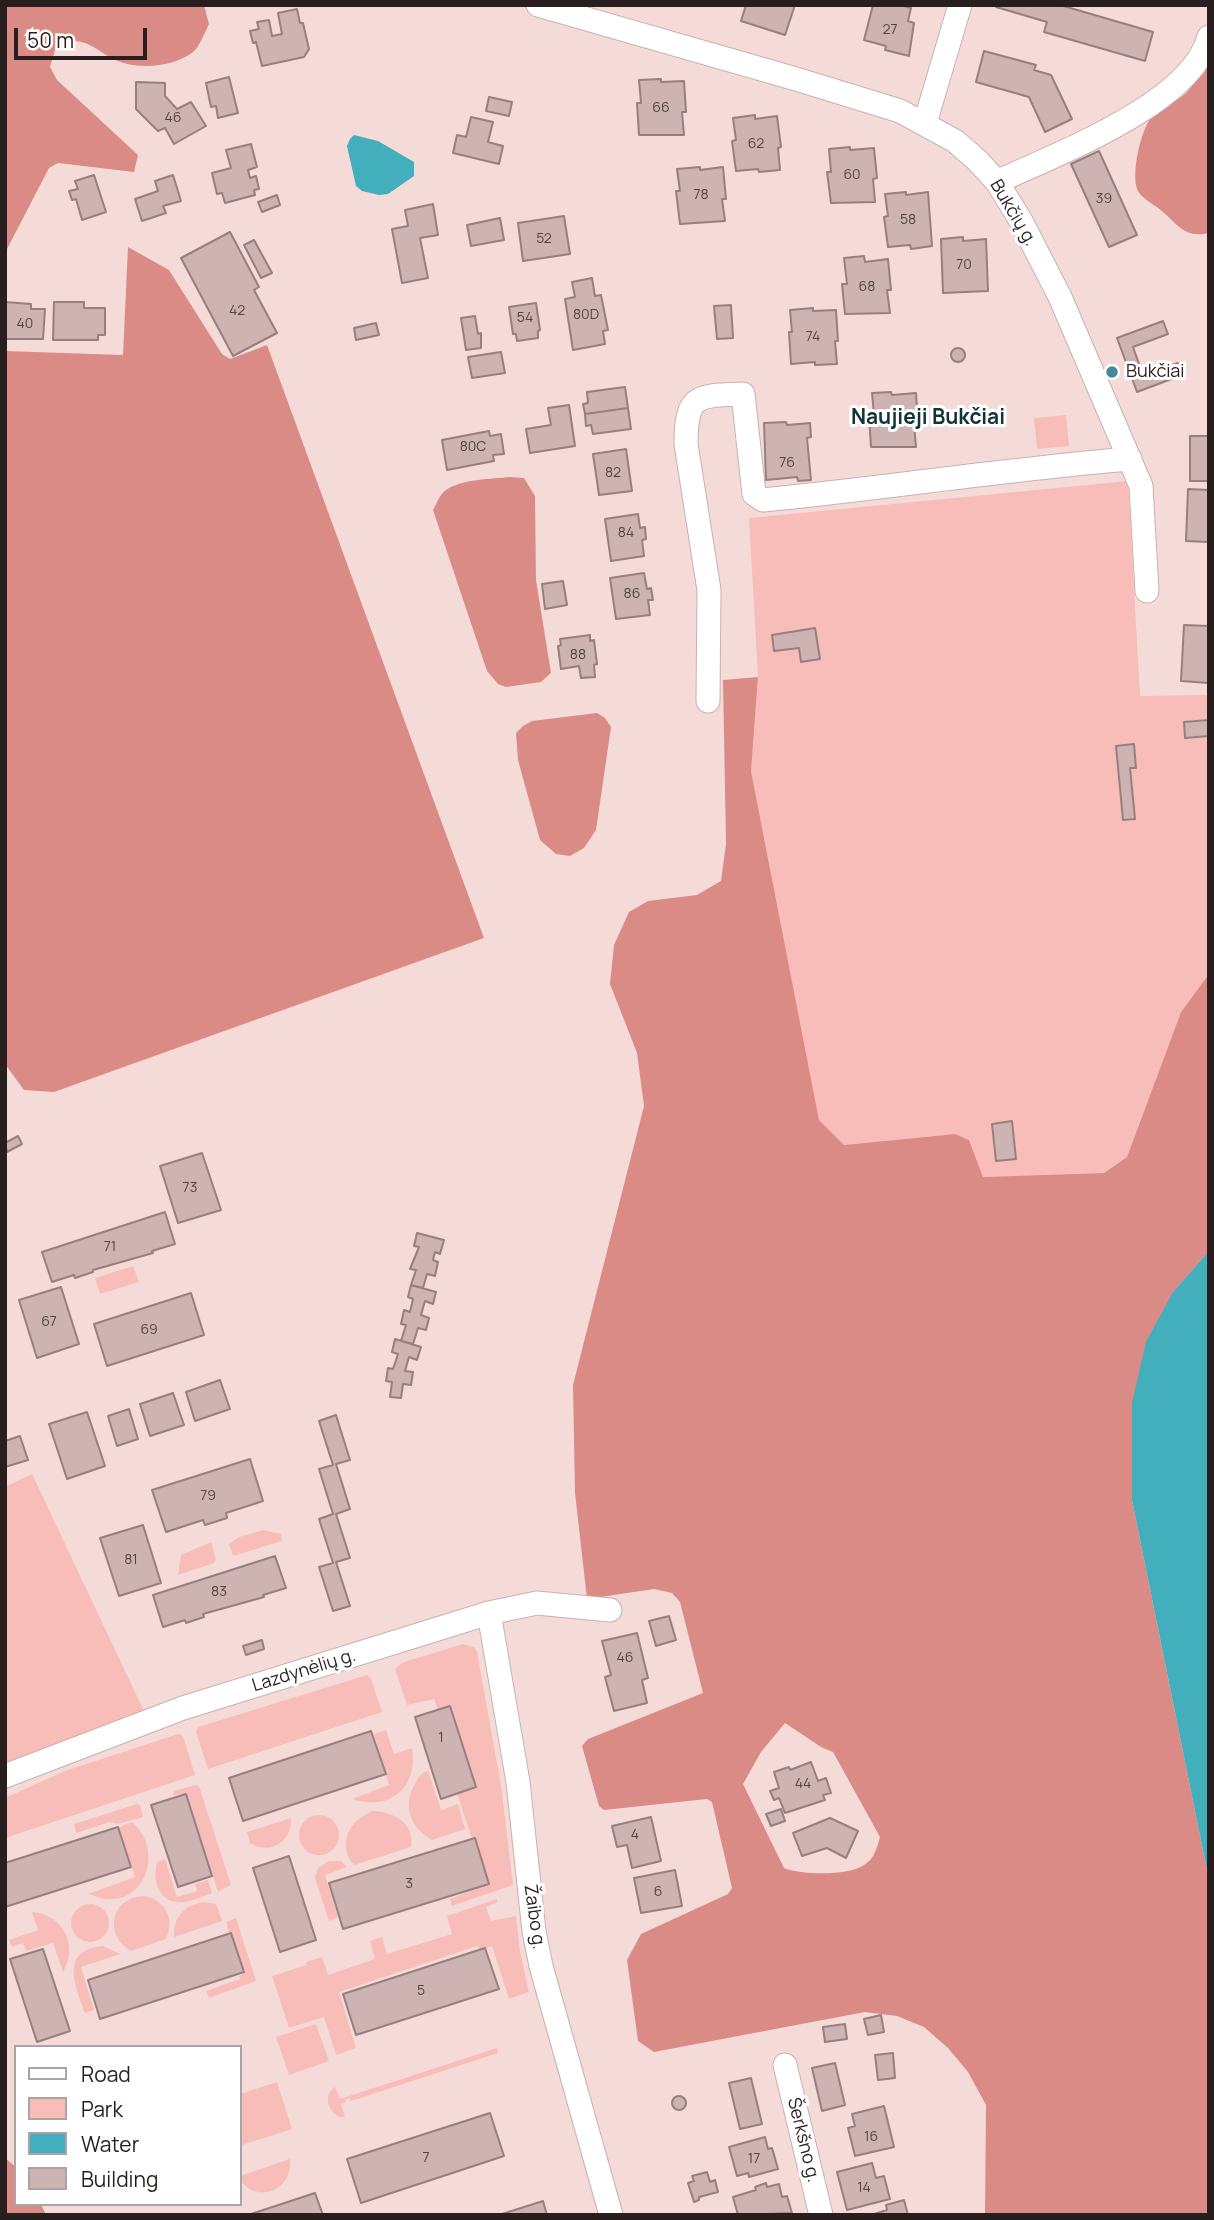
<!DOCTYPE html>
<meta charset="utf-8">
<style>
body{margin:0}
#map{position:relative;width:1214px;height:2220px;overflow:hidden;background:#f5dbd8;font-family:Manrope,sans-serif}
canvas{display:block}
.frame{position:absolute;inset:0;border:7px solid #281e1e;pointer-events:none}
.legend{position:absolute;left:14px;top:2045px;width:228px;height:161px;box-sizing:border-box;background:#fff;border:2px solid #a9a5a5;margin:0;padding:9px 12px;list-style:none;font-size:21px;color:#281e1e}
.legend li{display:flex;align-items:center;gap:14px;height:35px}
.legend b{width:35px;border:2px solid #a9a5a5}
.scale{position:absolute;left:14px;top:28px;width:133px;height:32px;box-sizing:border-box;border:4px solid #281e1e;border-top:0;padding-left:9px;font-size:21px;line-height:24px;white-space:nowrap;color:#281e1e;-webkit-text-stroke:5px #fff;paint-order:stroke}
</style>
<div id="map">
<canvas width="1214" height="2220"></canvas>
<div class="frame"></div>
<ul class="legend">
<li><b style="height:9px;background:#fff"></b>Road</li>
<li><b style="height:19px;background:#f8bdb8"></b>Park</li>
<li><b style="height:19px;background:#43aebc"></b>Water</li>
<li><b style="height:19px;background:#cdb4b2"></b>Building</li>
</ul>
<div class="scale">50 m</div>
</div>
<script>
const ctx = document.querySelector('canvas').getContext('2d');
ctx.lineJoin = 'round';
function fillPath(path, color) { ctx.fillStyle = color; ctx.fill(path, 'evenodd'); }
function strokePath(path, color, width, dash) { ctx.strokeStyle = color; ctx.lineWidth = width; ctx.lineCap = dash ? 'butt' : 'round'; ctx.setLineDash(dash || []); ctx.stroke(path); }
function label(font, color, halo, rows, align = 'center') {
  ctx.font = font + ' Manrope,sans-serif'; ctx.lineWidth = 6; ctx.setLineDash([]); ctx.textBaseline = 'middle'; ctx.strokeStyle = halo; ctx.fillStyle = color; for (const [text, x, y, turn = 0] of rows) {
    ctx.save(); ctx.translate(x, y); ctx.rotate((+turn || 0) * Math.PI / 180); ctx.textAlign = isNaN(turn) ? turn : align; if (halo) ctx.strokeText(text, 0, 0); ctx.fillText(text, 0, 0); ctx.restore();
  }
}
fillPath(new Path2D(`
 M1066,415L1069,446L1037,449L1034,418Z
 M1128,481L1140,696L1209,695V974L1181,1012L1127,1157L1104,1173L983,1177L969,1140L955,1134L844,1145L819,1120L751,771L758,677L749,518Z
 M133,1266L139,1282L100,1294L95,1278Z
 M32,1474L144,1711L5,1765V1487Z
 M263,1530L281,1534L282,1541L233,1556L229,1544L239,1537Z
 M211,1542L216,1560L214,1563L178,1575L181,1555Z
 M463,1644L474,1647L477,1652L501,1785L513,1885L452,1906L450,1899L489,1884L475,1838L472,1839L457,1793L476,1787L450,1706L438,1710L434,1699L407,1705L395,1669L401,1663Z
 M367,1675L371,1679L382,1712L208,1769L196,1732L198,1727Z
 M386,1730L394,1754L412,1748C419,1787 390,1812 352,1799L389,1785L374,1734Z
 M178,1734L183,1736L195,1775L5,1838V1798L65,1771Z
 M428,1771L441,1810L458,1804L465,1829L432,1840C409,1827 402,1805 416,1782C419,1776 421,1773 428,1771Z
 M196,1785L199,1786L231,1885L218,1892L186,1794L173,1795L174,1791Z
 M137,1804L140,1805L143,1817L118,1824L110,1822L76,1833L74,1824Z
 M373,1811C394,1812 415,1823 411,1847L354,1865C336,1844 350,1819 373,1811Z
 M299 1835a20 20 0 1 1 40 0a20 20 0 1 1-40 0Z
 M291,1818C293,1841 270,1856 250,1843L247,1832Z
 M132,1822C164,1849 147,1905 103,1899C98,1898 93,1895 88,1894L135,1877L119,1827Z
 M165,1859L177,1897L197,1891L195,1884L208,1880L212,1893C204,1896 193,1901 184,1902C159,1905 152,1881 157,1862Z
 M329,1861H341L347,1867L325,1875L338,1917L329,1921L315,1878L318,1868Z
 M145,1896C166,1901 175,1919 166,1939L131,1951C103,1935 111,1896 145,1896Z
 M497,1899V1902L486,1907L491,1921L516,1916L520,1952L529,1992L509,1999L492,1946L480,1950L477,1946L339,1992L356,2048L336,2055L324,2017L289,2028L272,1976L307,1965L306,1962L322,1957L328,1975L375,1959L370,1941L382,1937L387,1954L452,1934L447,1916Z
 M203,1902L216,1904L222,1921L174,1937C173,1917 184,1906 203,1902Z
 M71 1923a19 19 0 1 1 38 0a19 19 0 1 1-38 0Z
 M32,1912C63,1914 79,1946 63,1972L53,1943L26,1951L23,1943L12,1947L9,1940L38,1930Z
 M236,1918L256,1981L209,1998L206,1991L240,1979L239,1976L243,1974L226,1922Z
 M103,1946L120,1954L81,1967L94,2010L85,2013C75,1985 59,1950 103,1946Z
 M316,2024L329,2061L289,2075L276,2037Z
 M497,2048L498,2053L351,2101L349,2098L345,2100V2102L341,2104L345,2117H340C327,2111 323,2095 335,2087L340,2099Z
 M277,2082L292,2129L242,2145L240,2094Z
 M290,2159C294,2189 258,2205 240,2180V2176Z`), '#f8bdb8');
fillPath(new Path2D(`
 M5,5H204L209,24C205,32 200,46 193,52C173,68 135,70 113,59C93,48 92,42 68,40L55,50L50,67L57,80L138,155L134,172L58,163L49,168L5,253Z
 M1209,63V233C1185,238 1180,227 1163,212C1156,205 1143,200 1138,191C1130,176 1141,126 1154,114C1163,106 1176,102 1186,93C1194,85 1201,72 1209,63Z
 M128,247L169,270L222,354L230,359L267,345L484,938L54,1092L24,1090L5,1064V351L123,355Z
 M510,477L524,478L535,496L536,580L551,673L541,682L506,687L498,684L487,671L433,510C437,503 439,495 446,490C462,479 491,479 510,477Z
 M758,677L751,771L819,1120L844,1145L955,1134L969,1140L983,1177L1104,1173L1127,1157L1181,1012L1209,974V1251L1173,1292L1132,1500L1209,1880V2215H985L986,2105L968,2072L948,2048L924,2027L897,2016L865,2012L654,2052L638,2041L627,1960L641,1934L728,1894L732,1888L712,1802L707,1799L604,1810L599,1806L582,1746L588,1739L703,1693L680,1602L672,1593L654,1589L587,1599L575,1493L573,1385L644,1106L637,1053L610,984L614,945L629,912L648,901L697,895L721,881L726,844L723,680ZM785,1723L821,1747L833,1752L880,1837C877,1848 874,1859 864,1865C849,1876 800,1875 784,1868L743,1784L761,1752Z
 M597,713L605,718L611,727L596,830L584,848L570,856L556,854L540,840L518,760L516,733L523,726L532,721Z
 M5,2158L16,2167V2204H41L46,2215H5Z`), '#db8b85');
fillPath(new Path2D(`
 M354,135L378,141L414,162V176L388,194L379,195L362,191L356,186L347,146L350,139Z
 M1209,1251V1880L1132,1500V1403L1146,1342L1173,1292Z`), '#43aebc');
const building = new Path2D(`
 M746,5H795L785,35L741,21Z
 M873,5H901L911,8L908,21L914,23L909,56L885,50L886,46L864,40Z
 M996,5H1060L1153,32L1145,61L1044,32L1047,22L996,7Z
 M297,9L300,23H303L309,49L304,57L262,66L256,42L253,43L250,31L259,29L257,22L269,20L272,36L282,34L278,13Z
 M984,51L1036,65L1034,70L1051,75L1072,119L1045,132L1029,97L976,82Z
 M229,77L238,113L218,118L216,106L211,107L206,83Z
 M661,79V82L684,81L686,112H682L684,135H639L637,103H641L639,80Z
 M136,82L165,83V96L177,109L191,102L206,126L174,144L165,128L158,131L136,109Z
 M489,97L512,102L509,116L486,111Z
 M755,115V119L777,116L781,147L778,148L780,170L759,172L758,169L736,171L732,141L736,140L733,118Z
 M471,117L493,122L488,142L503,146L499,164L453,153L457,135L466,137Z
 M251,144L257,167L248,170L250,178L256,176L259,189L254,190L255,195L225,203L222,193L217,194L212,173L231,168L226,150Z
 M850,147V150L874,148L877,178L873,179L875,202L831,203L827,172H831L829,149Z
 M1099,151L1137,235L1109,247L1071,164Z
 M700,167V170L723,167L726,199H722L725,221L680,224L676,191H680L677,169Z
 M94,175L106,212L82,220L76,199L72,200L69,191L78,189L75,181Z
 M173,175L181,201L163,206L166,213L142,221L135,199L158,191L155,181Z
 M906,192V195L928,192L932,246L911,249L910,245L888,247L884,217L888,216L885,194Z
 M277,195L280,205L262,212L258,202Z
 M433,204L438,235L420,238L428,278L402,283L392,229L408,226L405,210Z
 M564,216L570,254L523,261L518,223Z
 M500,218L504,240L471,246L467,225Z
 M230,232L259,287L254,290L277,333L233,356L181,258Z
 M963,237V241L986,239L988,291L943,293L941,239Z
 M254,240L272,273L261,278L244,245Z
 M864,256L865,262L888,259L891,290H887L890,313L845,314L842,284H847L844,258Z
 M592,278L595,296L601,295L608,330L603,331L605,344L573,350L565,299L575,297L572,282Z
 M5,302L31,304V309H45L43,339H5Z
 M54,302H84V308H105V335H98V340H53Z
 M536,303L540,330L538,331V338L517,341L516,334H513L509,307Z
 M731,305L733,338L717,339L714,306Z
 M813,308V311L836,310L838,341H835L837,364L815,365V362L791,364L789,332H792L790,310Z
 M475,316L478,334L481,333V348L466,350L461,318Z
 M1163,321L1168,334L1133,347L1143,375L1178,363L1182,375L1137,392L1117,338Z
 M376,323L379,335L356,340L354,328Z
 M951 355a7 7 0 1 1 14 0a7 7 0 1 1-14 0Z
 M501,352L505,373L472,378L468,357Z
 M625,387L628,408L585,414L583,404L588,403L587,392Z
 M891,392L892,395L916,393L918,424H914L916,447H871L869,416L874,415L872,393Z
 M569,405L575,446L530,453L526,429L551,425L548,408Z
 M628,408L631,429L593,434L591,425L586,426L585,414Z
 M786,422L787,425L810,423L811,437L807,438L811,480L798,481L797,477L766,480L764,423Z
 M489,431L490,436L501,434L504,454L493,455L494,461L447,470L442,440Z
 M1190,436H1209V481H1190Z
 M626,449L632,491L599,495L593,454Z
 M1188,489L1209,490V542L1186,541Z
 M638,514L640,528L645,527L646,539L642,540L644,556L611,561L605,519Z
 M644,573L647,589L651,588L653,600H648L650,615L616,619L610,578Z
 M563,581L567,605L545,609L542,584Z
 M1184,625L1209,626V683L1181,681Z
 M815,628L820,659L801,662L799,648L774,651L772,635Z
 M590,635V641L594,640L597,664L594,665L595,677L581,678L579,666L561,669L558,646L561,645L560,639Z
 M1209,720V736L1185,738L1184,722Z
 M1134,744L1136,768H1130L1135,819L1123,820L1116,746Z
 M1012,1121L1016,1159L996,1161L992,1124Z
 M18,1136L22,1144L7,1152L5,1143Z
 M202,1153L221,1210L178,1223L160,1166Z
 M165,1212L175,1244L152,1251L153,1253L93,1270V1272L75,1278L74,1275L52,1282L42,1252Z
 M417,1233L444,1240L440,1254L435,1252L433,1260L438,1262L435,1276L427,1274L423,1288L411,1285L416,1270L410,1269L419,1247L414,1246Z
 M411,1285L436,1292L433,1304L425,1301L421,1315L429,1318L426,1330L418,1328L413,1344L401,1341L406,1325L401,1324L404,1310L410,1312L413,1299L408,1297Z
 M61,1287L79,1344L37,1358L19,1300Z
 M191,1293L204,1335L107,1366L94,1324Z
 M395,1339L421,1347L417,1360L409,1357L405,1371L413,1372L411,1385L403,1384L401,1398L390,1397L392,1382L386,1381L388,1368L393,1369L398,1354L392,1352Z
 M220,1380L230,1409L195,1421L186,1392Z
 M173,1393L184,1425L150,1436L140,1404Z
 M129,1409L138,1439L117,1446L108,1416Z
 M87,1412L105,1466L67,1479L49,1424Z
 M336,1415L350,1460L336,1464L350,1509L336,1514L350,1558L336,1562L350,1606L333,1611L319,1567L333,1563L319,1519L333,1514L319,1469L333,1465L319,1421Z
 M20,1436L28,1460L5,1467V1441Z
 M250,1459L263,1501L226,1513L227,1518L205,1525L203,1520L166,1532L152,1490Z
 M143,1525L161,1583L119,1596L100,1538Z
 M275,1556L286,1588L263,1595L264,1597L203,1614L204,1617L186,1623L185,1620L163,1627L153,1595Z
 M669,1616L676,1640L656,1646L649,1621Z
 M637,1633L648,1678L642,1680L647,1703L614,1711L605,1677L611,1675L602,1641Z
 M262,1640L264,1649L246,1655L243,1646Z
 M450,1706L476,1787L441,1799L415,1717Z
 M371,1731L386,1774L243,1821L229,1778Z
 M811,1762L818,1781L826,1778L831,1793L823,1795L825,1800L785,1813L779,1798L774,1800L770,1791L779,1788L774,1772L789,1767L790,1770Z
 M186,1794L212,1876L178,1887L151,1805Z
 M781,1809L785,1821L771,1826L766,1814Z
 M651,1817L661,1861L632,1868L627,1845L617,1847L612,1826Z
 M830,1818L858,1831L846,1858L827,1848L802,1856L793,1833Z
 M118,1827L131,1867L5,1907V1863Z
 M475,1838L489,1884L343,1929L329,1883Z
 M289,1856L316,1940L280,1952L253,1868Z
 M675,1870L682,1906L641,1913L634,1878Z
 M231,1933L244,1972L100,2019L88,1980Z
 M485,1948L499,1989L356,2035L343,1994Z
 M43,1949L70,2031L37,2042L10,1959Z
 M881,2015L884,2032L868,2035L864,2019Z
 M845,2024L847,2039L825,2042L823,2027Z
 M893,2053L895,2078L878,2080L875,2055Z
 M835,2063L845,2105L822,2111L812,2068Z
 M751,2078L762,2124L740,2129L729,2083Z
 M672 2103a7 7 0 1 1 14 0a7 7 0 1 1-14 0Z
 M884,2106L894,2147L855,2156L848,2128L855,2126L852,2114Z
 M490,2113L504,2156L361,2203L347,2159Z
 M765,2137L768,2149L772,2148L778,2169L749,2177L748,2173L737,2176L729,2147Z
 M872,2163L876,2178L884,2176L890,2199L847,2210L837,2172Z
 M707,2172L710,2182L715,2180L718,2192L699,2197V2200L694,2202L688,2183L694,2181L692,2176Z
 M766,2183L767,2187L779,2184L782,2197L787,2196L792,2213L738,2215L733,2197L756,2190L755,2187Z
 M315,2193L323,2215H248Z
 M904,2200L908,2215H871L887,2210L886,2205Z
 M543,2201L547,2215H499Z`);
fillPath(building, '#cdb4b2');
strokePath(building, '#977f7d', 2);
const minor = new Path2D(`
 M538,5L796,79L900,111L955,141L978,161L997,182L1021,221L1060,297L1141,486L1147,591
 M925,123L960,5
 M997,182C1056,154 1190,105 1209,37
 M708,701L709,590L686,444C686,393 698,396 743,394L754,494L763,500C886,488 1007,469 1130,459
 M489,1613L518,1782L534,1931L541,1966L611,2215
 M5,1776L183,1708L489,1613L537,1603L610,1610
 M785,2065L821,2215`);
strokePath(minor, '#cab1ae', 25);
strokePath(minor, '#fff', 23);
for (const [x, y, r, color] of [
 [1112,372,7,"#448a94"]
]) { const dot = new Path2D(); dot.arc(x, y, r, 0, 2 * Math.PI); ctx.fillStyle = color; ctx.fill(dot); strokePath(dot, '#fff', 2.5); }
label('14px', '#514443', null, [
 ["27",890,30],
 ["66",661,108],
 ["46",173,118],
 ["62",756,144],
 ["60",852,175],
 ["78",701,195],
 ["39",1104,199],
 ["58",908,220],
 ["52",544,239],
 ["70",964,265],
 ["68",867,287],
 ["42",237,311],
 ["80D",586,315],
 ["54",525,318],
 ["40",25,324],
 ["74",813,337],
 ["80C",473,447],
 ["76",787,463],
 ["82",613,473],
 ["84",626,533],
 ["86",632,594],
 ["88",578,655],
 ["73",190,1188],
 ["71",110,1247],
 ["67",49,1322],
 ["69",149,1330],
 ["79",208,1496],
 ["81",131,1560],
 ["83",219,1592],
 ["46",625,1658],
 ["1",441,1738],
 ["44",803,1784],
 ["4",635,1835],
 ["3",409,1884],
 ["6",658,1892],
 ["5",421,1991],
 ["16",871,2137],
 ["7",426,2158],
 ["17",754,2159],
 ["14",864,2188]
]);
label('18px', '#281e1e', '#fff', [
 ["Bukčių g.",1013,213,59],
 ["Lazdynėlių g.",304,1671,-17],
 ["Žaibo g.",534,1917,82],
 ["Šerkšno g.",803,2140,76]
]);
label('18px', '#281e1e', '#fff', [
 ["Bukčiai",1126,372]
], 'left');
label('bold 21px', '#113438', '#fff', [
 ["Naujieji Bukčiai",928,418]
]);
</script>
